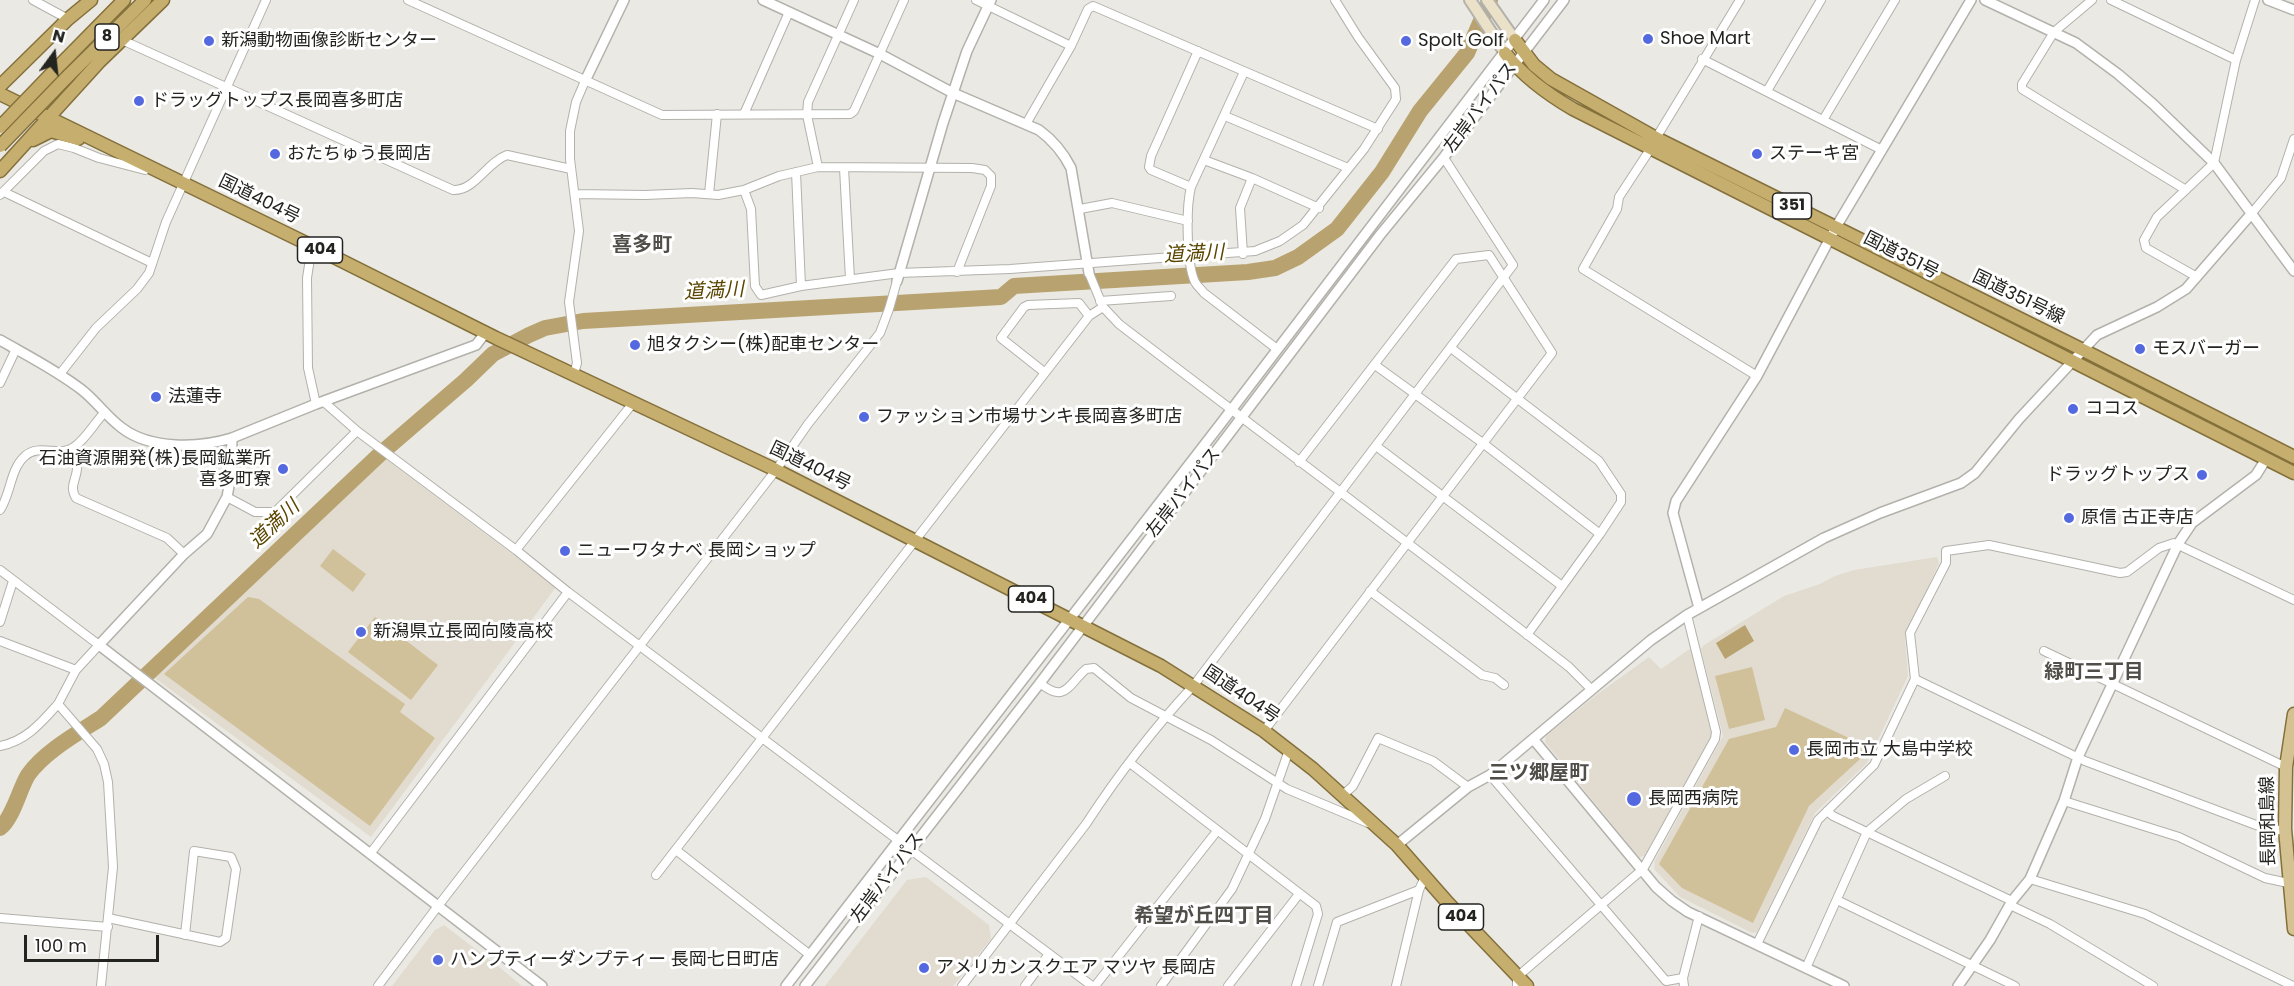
<!DOCTYPE html>
<meta charset="utf-8">
<style>
body{margin:0}
#map{position:relative;width:2294px;height:986px;overflow:hidden;background:#ebe9e3;font-family:Poppins,sans-serif}
canvas{display:block}
.north{position:absolute;left:24px;top:24px;width:60px;height:60px;-webkit-text-stroke:4px #fff;paint-order:stroke;rotate:15deg;font-size:16px;font-weight:700;line-height:24px;text-align:center;color:#232320}
.north::after{content:'';display:block;margin:auto;width:21px;height:27px;background:#232320;clip-path:polygon(50% 0,100% 100%,50% 72%,0 100%)}
.scale{position:absolute;left:24px;top:935px;width:135px;height:27px;box-sizing:border-box;border:3px solid #232320;border-top:0;padding-left:8px;font-size:18px;line-height:21px;white-space:nowrap;color:#232320;-webkit-text-stroke:4px #fff;paint-order:stroke}
</style>
<div id="map">
<canvas width="2294" height="986"></canvas>
<div class="north">N</div>
<div class="scale">100 m</div>
</div>
<script>
const ctx = document.querySelector('canvas').getContext('2d');
ctx.lineJoin = 'round';
function fillPath(path, color) { ctx.fillStyle = color; ctx.fill(path, 'evenodd'); }
function strokePath(path, color, width, dash) { ctx.strokeStyle = color; ctx.lineWidth = width; ctx.lineCap = dash ? 'butt' : 'round'; ctx.setLineDash(dash || []); ctx.stroke(path); }
function label(font, color, halo, rows, align = 'center') {
  ctx.font = font + ' Poppins,"Noto Sans JP",sans-serif'; ctx.lineWidth = 6; ctx.setLineDash([]); ctx.textBaseline = 'middle'; ctx.strokeStyle = halo; ctx.fillStyle = color; for (const [text, x, y, turn = 0] of rows) {
    ctx.save(); ctx.translate(x, y); ctx.rotate((+turn || 0) * Math.PI / 180); ctx.textAlign = isNaN(turn) ? turn : align; if (halo) ctx.strokeText(text, 0, 0); ctx.fillText(text, 0, 0); ctx.restore();
  }
}
fillPath(new Path2D(`
 M383,457L556,587L371,837L152,676Z
 M1937,557L1939,563L1905,638L1908,676L1867,763L1815,813L1757,932L1752,933L1680,897L1654,869L1655,860L1723,736L1701,649L1704,645L1784,596L1820,584L1835,576L1854,570Z
 M1691,648L1711,733L1710,741L1645,856L1639,857L1545,742L1546,736L1595,696L1649,657L1661,669Z
 M926,877L989,925L991,939L953,986H825L907,880Z
 M444,925L499,967L522,986H392L435,930Z`), '#e1dccf');
fillPath(new Path2D(`
 M333,549L366,574L353,592L320,566Z
 M248,597L259,599L405,704L400,712L435,738L370,826L164,674Z
 M375,617L438,665L411,700L348,652Z
 M1752,667L1765,720L1729,729L1715,676Z
 M1785,708L1866,746L1860,759L1809,806L1753,923L1682,888L1659,864L1729,739L1776,727Z`), '#d0c19a');
fillPath(new Path2D(`
 M1745,625L1754,641L1725,659L1716,643Z`), '#b8a370');
strokePath(new Path2D(`
 M0,828C13,818 19,790 28,775C44,752 78,733 101,718L379,455L466,380L493,354L529,335L545,328L583,321L1001,297L1014,286L1248,272L1275,268L1298,257L1337,229L1382,172L1420,111L1467,53L1490,0`), '#b8a370', 16);
const minor = new Path2D(`
 M33,0L68,19
 M408,0L662,115L850,114L854,111L904,0
 M976,0L1071,46
 M2092,0L2054,32L2022,84V89L2186,190
 M2111,0L2236,60
 M122,40L453,190C475,191 487,162 507,155L571,169
 M1198,51L1151,156L1149,167L1151,170L1191,187C1186,207 1186,263 1195,282C1197,286 1201,289 1204,293L1277,349
 M1702,59L1882,150
 M1767,91L1821,0
 M744,114L789,12
 M1225,116L1348,168
 M1823,120L1895,0
 M1026,124L1071,46L1088,9L1093,6L1378,129
 M1656,138L1740,0
 M1651,148L1619,197L1617,209L1583,269L1757,376
 M1204,160L1252,178L1319,208
 M818,167L807,115L808,102L854,0
 M844,168L850,279
 M796,172L801,286
 M1191,187L1244,72
 M744,190L751,209L755,286L761,295L801,286L899,273L1010,269L1255,251L1280,241L1303,225L1364,149L1396,99L1395,88L1358,37L1335,0
 M4,192L152,263
 M575,194L645,195L692,193L718,195L744,190L779,176L818,167L972,168L985,170L991,176V186L957,272
 M709,194L717,114
 M0,195L44,151L58,144L74,148L99,158L145,170
 M1080,209L1112,203L1188,221
 M2252,213L2281,178L2294,139
 M312,246L307,278L308,368L316,404
 M1243,254L1240,208L1252,178
 M1089,273L1103,307L1119,324C1269,439 1420,551 1569,667L1592,690
 M2197,277L2146,248L2144,240L2157,217L2214,163L2236,60L2255,0
 M1100,301L1171,296
 M1451,348L1599,461L1621,494V502L1600,534L1527,635
 M1375,365L1484,444L1600,534
 M1044,372L1001,338L1024,307L1028,305L1079,303L1089,316
 M60,374L96,328L137,289L149,273L166,222L266,0
 M574,374L577,363L569,302L579,231L570,159V131L576,102L585,81
 M0,383L16,349
 M324,402L357,431L516,550L568,592L1092,986
 M1376,446L1562,586
 M74,448C75,455 78,463 77,469C76,481 69,486 76,498L167,538L184,554
 M227,497L255,512H275L357,431
 M0,510C11,494 10,469 25,456C39,443 60,458 74,447C86,439 95,422 105,412
 M516,550L633,403
 M0,570L99,645L76,670L58,704L97,749L104,764L108,782L113,867L101,986
 M1370,591L1482,675L1495,678L1504,685
 M0,622L13,581
 M0,641L76,670
 M2044,651L2286,767
 M1915,679L2085,761L2272,831L2285,829
 M1040,683C1065,704 1068,685 1086,669L1094,668L1131,698L1211,740L1287,789L1368,823
 M1264,731L1552,353L1489,255L1456,259L1299,462
 M0,746C26,741 41,723 58,704
 M1130,763L1316,906L1318,914L1296,986
 M1490,775L1666,981L1683,978
 M1343,795L1353,786L1378,738L1433,761L1468,787
 M2064,801L2179,837L2265,878L2288,883
 M1827,811L1833,816L2012,901
 M676,850L810,955
 M370,854L568,592
 M656,875L1089,316L1103,307
 M2030,879L2145,914L2293,986
 M1837,900L2015,986
 M2010,905L2050,924L2153,986
 M0,918L108,927
 M108,918L220,942L226,938L236,869L231,857L194,851L185,935
 M1757,944L1818,820L1874,765L1915,679L1910,633L1946,563V551L1989,545L2120,573L2127,572L2159,548L2174,543L2294,600
 M1806,968L1867,832L1906,799L1945,776
 M378,986L438,906L776,470L808,424L880,333L889,309L897,281
 M962,986L1086,824C1118,775 1154,728 1194,685L1513,265L1446,161
 M1025,986L1049,954
 M1095,986L1217,831
 M1161,986L1232,889L1265,819L1289,750
 M1228,986L1299,894
 M1318,986L1337,922L1419,890
 M1396,986L1419,890L1425,877
 M1517,986V977L1643,869L1715,739L1716,732L1687,615
 M1684,986L1683,978L1699,916`);
const tertiary = new Path2D(`
 M763,0L880,54L953,93L1039,130C1054,141 1063,152 1071,168L1089,273
 M1985,0L2076,43L2118,74L2153,104L2214,163L2294,271
 M2268,0L2294,10
 M585,81L624,0
 M897,281L943,123L967,51L991,0
 M486,332L476,345L316,404L232,438L231,475L227,497L207,534L184,554L99,645L542,986
 M0,340C28,356 56,370 82,390C97,402 107,417 122,428C151,450 199,448 232,438
 M1699,608L1673,513L1676,501L1757,376L1836,227L1971,0
 M1534,740L1656,887L1672,901L1688,912L1844,986
 M1397,845L1468,787L1490,775L1651,640L1687,615L1824,538L1880,513L1961,483L1975,473L2019,419L2097,335L2157,307L2186,289L2252,213
 M786,986L1222,422L1544,0
 M805,986L1040,683L1380,235L1444,157L1564,0
 M1958,986L1990,940L2012,901L2030,879L2064,801L2078,757L2178,544L2192,523L2256,475L2266,459`);
const secondary = new Path2D(`
 M1470,0L1505,53
 M1487,0L1515,40`);
const primary = new Path2D(`
 M2294,714L2286,767L2285,829L2294,929`);
const trunk = new Path2D(`
 M1515,40L1534,65L1551,79L1656,138L2083,350L2294,457
 M1505,53C1523,76 1547,94 1573,109L2294,473
 M56,69L124,0
 M69,75L145,0
 M0,86L68,19L91,0
 M0,94L312,246L496,338L776,470L1161,666L1264,731L1313,769L1397,845L1448,903L1527,986
 M33,140L51,131L78,139
 M0,171L100,61L163,0`);
strokePath(minor, '#b3b1ab', 10);
strokePath(tertiary, '#b3b1ab', 12);
strokePath(secondary, '#b3b1ab', 14);
strokePath(primary, '#84703b', 15);
strokePath(trunk, '#84703b', 15);
strokePath(minor, '#fff', 8);
strokePath(tertiary, '#fff', 9);
strokePath(secondary, '#eae1c8', 10);
strokePath(primary, '#d4c292', 12);
strokePath(trunk, '#c6ae6e', 12);
const trunkBridge = new Path2D(`
 M0,127L56,69
 M0,146L69,75`);
strokePath(trunkBridge, '#84703b', 15, []);
strokePath(trunkBridge, '#c6ae6e', 12);
for (const [x, y, r, color] of [
 [1648,39,6,"#5469df"],
 [209,41,6,"#5469df"],
 [1406,41,6,"#5469df"],
 [139,101,6,"#5469df"],
 [275,154,6,"#5469df"],
 [1757,154,6,"#5469df"],
 [635,345,6,"#5469df"],
 [2140,349,6,"#5469df"],
 [156,397,6,"#5469df"],
 [2073,409,6,"#5469df"],
 [864,417,6,"#5469df"],
 [283,469,6,"#5469df"],
 [2202,475,6,"#5469df"],
 [2069,518,6,"#5469df"],
 [565,551,6,"#5469df"],
 [361,632,6,"#5469df"],
 [1794,750,6,"#5469df"],
 [1634,799,8,"#5469df"],
 [438,960,6,"#5469df"],
 [924,968,6,"#5469df"]
]) { const dot = new Path2D(); dot.arc(x, y, r, 0, 2 * Math.PI); ctx.fillStyle = color; ctx.fill(dot); strokePath(dot, '#fff', 2); }
for (const [x, y, w] of [
 [107,37,24],
 [1792,206,39],
 [320,250,45],
 [1031,599,45],
 [1461,917,45]
]) { const box = new Path2D(); box.roundRect(x - w / 2, y - 13, w, 26, 4.5); ctx.fillStyle = '#fff'; ctx.fill(box); strokePath(box, '#232320', 1.5); }
label('bold 16px', '#232320', null, [
 ["8",107,37],
 ["351",1792,206],
 ["404",320,250],
 ["404",1031,599],
 ["404",1461,917]
]);
label('18px', '#232320', '#fff', [
 ["Shoe Mart",1660,39],
 ["新潟動物画像診断センター",221,41],
 ["Spolt Golf",1418,41],
 ["ドラッグトップス長岡喜多町店",151,101],
 ["おたちゅう長岡店",287,154],
 ["ステーキ宮",1769,154],
 ["旭タクシー(株)配車センター",647,345],
 ["モスバーガー",2152,349],
 ["法蓮寺",168,397],
 ["ココス",2085,409],
 ["ファッション市場サンキ長岡喜多町店",876,417],
 ["石油資源開発(株)長岡鉱業所",271,459,"right"],
 ["喜多町寮",271,480,"right"],
 ["ドラッグトップス",2190,475,"right"],
 ["原信 古正寺店",2081,518],
 ["ニューワタナベ 長岡ショップ",577,551],
 ["新潟県立長岡向陵高校",373,632],
 ["長岡市立 大島中学校",1806,750],
 ["長岡西病院",1648,799],
 ["ハンプティーダンプティー 長岡七日町店",450,960],
 ["アメリカンスクエア マツヤ 長岡店",936,968]
], 'left');
label('18px', '#232320', '#fff', [
 ["左岸バイパス",1481,108,-53],
 ["国道404号",259,200,26],
 ["国道351号",1901,256,27],
 ["国道351号線",2018,298,26],
 ["国道404号",810,467,26],
 ["左岸バイパス",1184,493,-52],
 ["国道404号",1241,695,34],
 ["長岡和島線",2269,821,-91],
 ["左岸バイパス",888,878,-53]
]);
label('bold 20px', '#504e49', '#fff', [
 ["喜多町",642,246],
 ["緑町三丁目",2094,673],
 ["三ツ郷屋町",1539,774],
 ["希望が丘四丁目",1204,917]
]);
label('italic 20px', '#5b4601', '#fff', [
 ["道満川",1194,255,-3],
 ["道満川",714,292,-3],
 ["道満川",275,525,-43]
]);
</script>
